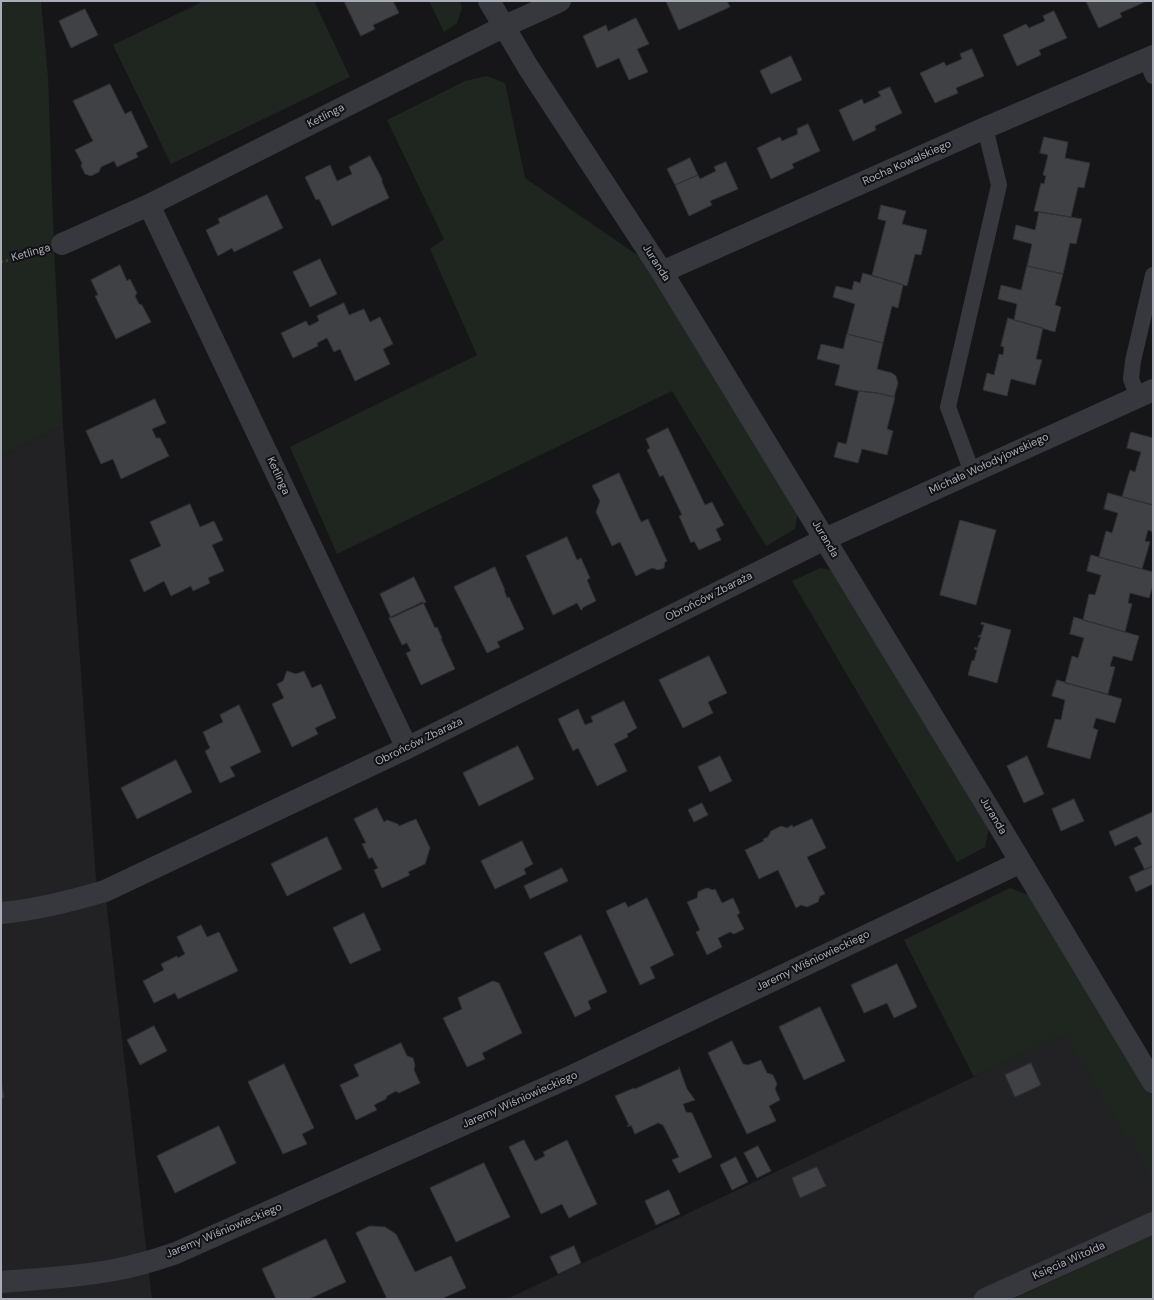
<!DOCTYPE html>
<meta charset="utf-8">
<style>
body{margin:0}
#map{position:relative;width:1154px;height:1300px;overflow:hidden;background:#161618;font-family:"DM Sans",sans-serif}
canvas{display:block}
.frame{position:absolute;inset:0;border:2px solid #a8adb8;pointer-events:none}
</style>
<div id="map">
<canvas width="1154" height="1300"></canvas>
<div class="frame"></div>
</div>
<script>
const ctx = document.querySelector('canvas').getContext('2d');
ctx.lineJoin = 'round';
function fillPath(path, color) { ctx.fillStyle = color; ctx.fill(path, 'evenodd'); }
function strokePath(path, color, width, dash) { ctx.strokeStyle = color; ctx.lineWidth = width; ctx.lineCap = dash ? 'butt' : 'round'; ctx.setLineDash(dash || []); ctx.stroke(path); }
function label(font, color, halo, rows, align = 'center') {
  ctx.font = font + ' "DM Sans",sans-serif'; ctx.lineWidth = 4; ctx.setLineDash([]); ctx.textBaseline = 'middle'; ctx.strokeStyle = halo; ctx.fillStyle = color; for (const [text, x, y, turn = 0] of rows) {
    ctx.save(); ctx.translate(x, y); ctx.rotate((+turn || 0) * Math.PI / 180); ctx.textAlign = isNaN(turn) ? turn : align; if (halo) ctx.strokeText(text, 0, 0); ctx.fillText(text, 0, 0); ctx.restore();
  }
}
fillPath(new Path2D(`
 M63,426L97,893L105,891L152,1299H1V456Z
 M1111,1011L1153,1082V1223L985,1299H507L826,1148Z`), '#222225');
fillPath(new Path2D(`
 M1,1H41L48,77L54,247L63,426L1,456Z
 M204,1H314L350,77L171,164L113,45Z
 M429,1H460L462,8L457,23L444,32Z
 M486,76L505,83L525,178L662,272L800,499L795,529L766,546L672,391L337,554L290,447L477,355L430,249L444,239L387,120L465,81Z
 M820,568L845,573L992,814L985,847L957,862L792,581Z
 M1010,888L1044,901L1153,1082V1179L1064,1034L974,1077L904,940Z
 M1153,1235V1299H1013Z`), '#1e261f');
const building = new Path2D(`
 M344,1H393L399,13L373,25L375,29L361,36Z
 M666,1H727L730,7L679,30Z
 M1086,1H1147L1120,13L1122,17L1099,28Z
 M85,9L98,35L71,48L59,21Z
 M1054,11L1067,38L1039,50L1041,55L1017,66L1003,35L1026,24L1029,28L1045,21L1043,16Z
 M636,18L649,44L637,49L648,72L629,80L619,58L597,68L583,36L606,25L608,31Z
 M972,49L984,76L956,88L958,93L935,103L920,73L944,62L946,66L962,59L960,54Z
 M791,56L802,80L771,94L760,71Z
 M110,84L125,114L131,111L148,147L136,153L138,157L117,167L114,161L101,167L99,172L91,176L85,174L81,166L82,163L75,150L93,141L73,101Z
 M890,87L902,113L875,126L876,130L853,141L839,110L862,99L864,104L881,96L878,92Z
 M808,124L820,151L792,164L794,168L771,179L757,148L780,137L782,141L798,134L797,129Z
 M1044,137L1068,142L1065,158L1090,163L1084,188L1078,187L1071,217L1034,211L1041,183L1044,184L1046,176L1043,175L1048,155L1040,153Z
 M370,156L382,179V182L389,198L332,226L319,199L316,200L305,177L330,165L337,181L352,174L349,167Z
 M690,158L698,175L675,185L667,169Z
 M726,162L738,189L710,201L712,205L689,216L675,185L698,175L700,179L716,171L714,167Z
 M267,195L283,228L234,252L232,248L218,256L206,230L220,223L218,219Z
 M881,205L906,211L902,224L927,230L921,255L915,254L907,286L872,275L886,221L878,219Z
 M1039,212L1082,219L1076,244L1070,243L1063,274L1027,266L1032,244L1013,239L1016,225L1035,230Z
 M320,259L337,294L310,307L293,272Z
 M120,265L127,281L130,279L137,293L135,296L139,304L142,305L151,322L116,339L95,296L98,295L91,280Z
 M1027,266L1063,274L1055,305L1061,307L1055,332L1014,320L1017,304L998,299L1001,285L1021,290Z
 M863,273L903,285L898,308L892,306L883,343L847,334L855,304L833,297L836,286L852,290L854,281L860,283Z
 M344,303L349,315L364,309L370,322L380,317L393,344L383,349L390,364L355,381L340,349L334,352L327,338L317,343L318,346L293,358L281,333L306,321L309,326L319,321L317,316Z
 M1008,318L1043,328L1036,359L1042,360L1035,385L1011,379L1007,396L983,390L987,373L994,375L999,354L1003,355L1004,347L1001,346Z
 M847,334L883,343L877,369L892,373L896,376L898,383L894,397L877,393L859,391L835,385L840,365L817,359L821,344L843,349Z
 M859,391L877,393L895,397L887,429L893,431L887,455L862,449L858,463L834,457L838,442L846,444Z
 M155,399L166,423L152,429L156,438H160L169,456L121,479L113,459L101,464L86,431Z
 M668,428L705,505L712,502L724,525L716,529L721,540L699,550L694,541L691,543L679,516L682,515L663,475L660,477L647,450L650,448L646,439Z
 M1131,432L1153,438V505L1122,497L1130,470L1135,472L1141,452L1127,448Z
 M619,473L641,522L648,519L667,561L665,562L664,568L658,570L652,568L636,576L620,542L612,546L596,512L600,501L592,486Z
 M1108,493L1153,505V532L1148,530L1145,541L1150,542L1142,569L1099,557L1106,531L1112,533L1118,513L1104,509Z
 M190,504L200,527L214,521L223,540L212,545L224,571L208,578L210,583L193,591L191,586L171,596L164,581L144,592L130,560L161,546L150,522Z
 M960,520L996,530L976,605L940,595Z
 M567,537L577,560L581,558L590,578L587,580L596,601L582,608L583,609L581,610L577,603L553,615L526,556Z
 M1091,555L1153,572V585L1149,598L1130,593L1128,603L1132,604L1125,632L1083,620L1089,594L1095,595L1101,575L1087,571Z
 M495,567L505,590H504L507,598L509,597L524,629L497,642L500,647L487,653L454,587Z
 M414,577L426,602L391,618L380,594Z
 M423,602L435,628L437,627L442,638L441,639L455,669L421,685L406,653L411,651L407,643L402,645L389,618Z
 M1074,617L1139,636L1132,661L1113,656L1110,666L1115,667L1108,694L1065,683L1072,656L1078,658L1084,638L1070,634Z
 M982,622L1011,630L997,683L968,675L972,660L974,661L977,650L974,649L975,647L977,648L981,637H978L979,635H981L984,625L981,624Z
 M709,656L727,693L708,702L713,713L683,728L659,680Z
 M287,671L296,674L304,671L312,688L321,684L336,718L315,728L318,734L292,747L272,704L284,698L277,684L283,681Z
 M1057,680L1122,699L1115,723L1096,718L1093,728L1098,730L1090,759L1047,747L1055,719L1061,720L1065,700L1052,696Z
 M624,701L637,728L627,734L628,737L614,744L627,771L597,786L578,748L573,751L558,719L578,709L585,725L593,722L591,717Z
 M239,705L261,752L230,767L235,776L220,783L205,751L210,748L203,732L223,722L220,715Z
 M518,746L534,779L479,806L463,773Z
 M720,756L732,781L710,792L698,767Z
 M1027,756L1044,794L1024,803L1007,766Z
 M176,760L192,792L137,819L121,788Z
 M1074,799L1084,821L1061,831L1052,809Z
 M702,803L708,815L694,822L688,810Z
 M377,808L384,822L387,820L398,824L399,826L416,819L430,848L425,864L408,872L410,875L382,888L374,870L378,868L372,857L369,859L362,844L366,843L354,819Z
 M1153,812V866L1145,870L1134,848L1142,844L1137,836L1115,846L1109,832Z
 M812,819L826,848L807,857L825,894L820,896L818,902L807,907L801,905L796,908L778,870L759,879L745,850L764,841L763,839L768,837L771,831L781,826L787,828L792,825L793,827Z
 M327,837L342,869L287,896L271,864Z
 M522,841L533,864L524,869L526,874L495,889L481,861Z
 M1153,866V884L1136,892L1129,877Z
 M562,868L568,881L530,899L524,886Z
 M707,888L713,890L715,889L722,903L733,898L740,913L737,915L744,929L734,934L730,932L718,938L722,947L707,955L696,932L700,930L687,902L697,898L698,892Z
 M647,898L674,955L650,967L655,978L640,985L606,911L625,902L628,907Z
 M364,913L381,950L350,964L333,928Z
 M201,925L207,937L219,932L238,971L178,999L175,993L154,1003L143,981L164,970L161,964L177,956L178,958L185,954L177,937Z
 M581,935L607,992L588,1001L591,1009L575,1017L544,953Z
 M897,964L917,1007L894,1018L887,1003L864,1013L851,985Z
 M493,981L499,983L522,1033L482,1053L485,1059L467,1067L443,1018L462,1009L458,998Z
 M820,1007L845,1061L804,1080L779,1027Z
 M154,1026L167,1051L140,1065L127,1040Z
 M732,1041L743,1064L748,1065L761,1060L767,1073L773,1075L777,1084L775,1089L780,1100L769,1106L776,1121L747,1134L708,1053Z
 M401,1043L407,1056L413,1058L415,1065L414,1070L420,1083L399,1093L396,1091L387,1096L386,1099L374,1105L377,1110L356,1120L340,1085L359,1076L354,1065Z
 M1031,1063L1041,1085L1015,1097L1005,1075Z
 M284,1064L314,1128L302,1134L307,1144L283,1154L248,1082Z
 M679,1067L687,1089L695,1100L683,1104L686,1112L692,1113L712,1157L679,1173L672,1160L679,1157L663,1125L658,1123L635,1134L631,1125L628,1127L627,1126L629,1125L615,1096L634,1088L635,1089L679,1069Z
 M1,1080L4,1098H1Z
 M219,1126L236,1163L175,1193L157,1156Z
 M524,1140L535,1161L545,1156L543,1152L567,1140L597,1204L569,1218L562,1204L541,1214L509,1147Z
 M758,1146L771,1171L757,1178L744,1153Z
 M736,1157L748,1182L732,1190L720,1165Z
 M484,1163L510,1217L456,1242L430,1188Z
 M817,1167L826,1186L800,1198L792,1178Z
 M669,1190L680,1214L656,1225L645,1201Z
 M370,1226L385,1227L396,1234L415,1272L451,1256L466,1288L441,1299H387L356,1233Z
 M326,1239L346,1282L309,1299H276L262,1269Z
 M574,1246L581,1263L558,1274L550,1257Z`);
fillPath(building, '#404145');
strokePath(building, '#303034', 1);
strokePath(new Path2D(`
 M1,262L39,252`), '#3d3f44', 2.5, [2, 3]);
strokePath(new Path2D(`
 M1146,59L1153,76
 M1138,397L1131,379L1133,361L1153,275
 M972,472L948,407L999,185L985,128`), '#37383d', 16);
strokePath(new Path2D(`
 M489,1L528,67L662,272L992,814L1153,1082
 M62,244L149,205
 M662,272L985,128L1153,56
 M407,748L149,205L503,27L560,1
 M1,913C37,910 71,901 105,891L407,748L825,539L1153,390
 M1,1282C39,1279 77,1277 114,1270C135,1266 156,1260 176,1253L572,1076L1021,862
 M985,1299L1153,1223`), '#37383d', 22);
label('11px', '#a8adb8', '#111113', [
 ["Ketlinga",326,116,-27],
 ["Rocha Kowalskiego",907,163,-24],
 ["Ketlinga",31,253,-16],
 ["Juranda",656,263,57],
 ["Michała Wołodyjowskiego",989,464,-25],
 ["Ketlinga",278,476,65],
 ["Juranda",825,539,59],
 ["Obrońców Zbaraża",709,597,-27],
 ["Obrońców Zbaraża",419,742,-26],
 ["Juranda",993,816,59],
 ["Jaremy Wiśniowieckiego",813,961,-26],
 ["Jaremy Wiśniowieckiego",520,1100,-24],
 ["Jaremy Wiśniowieckiego",224,1231,-23],
 ["Księcia Witolda",1069,1261,-24]
]);
</script>
